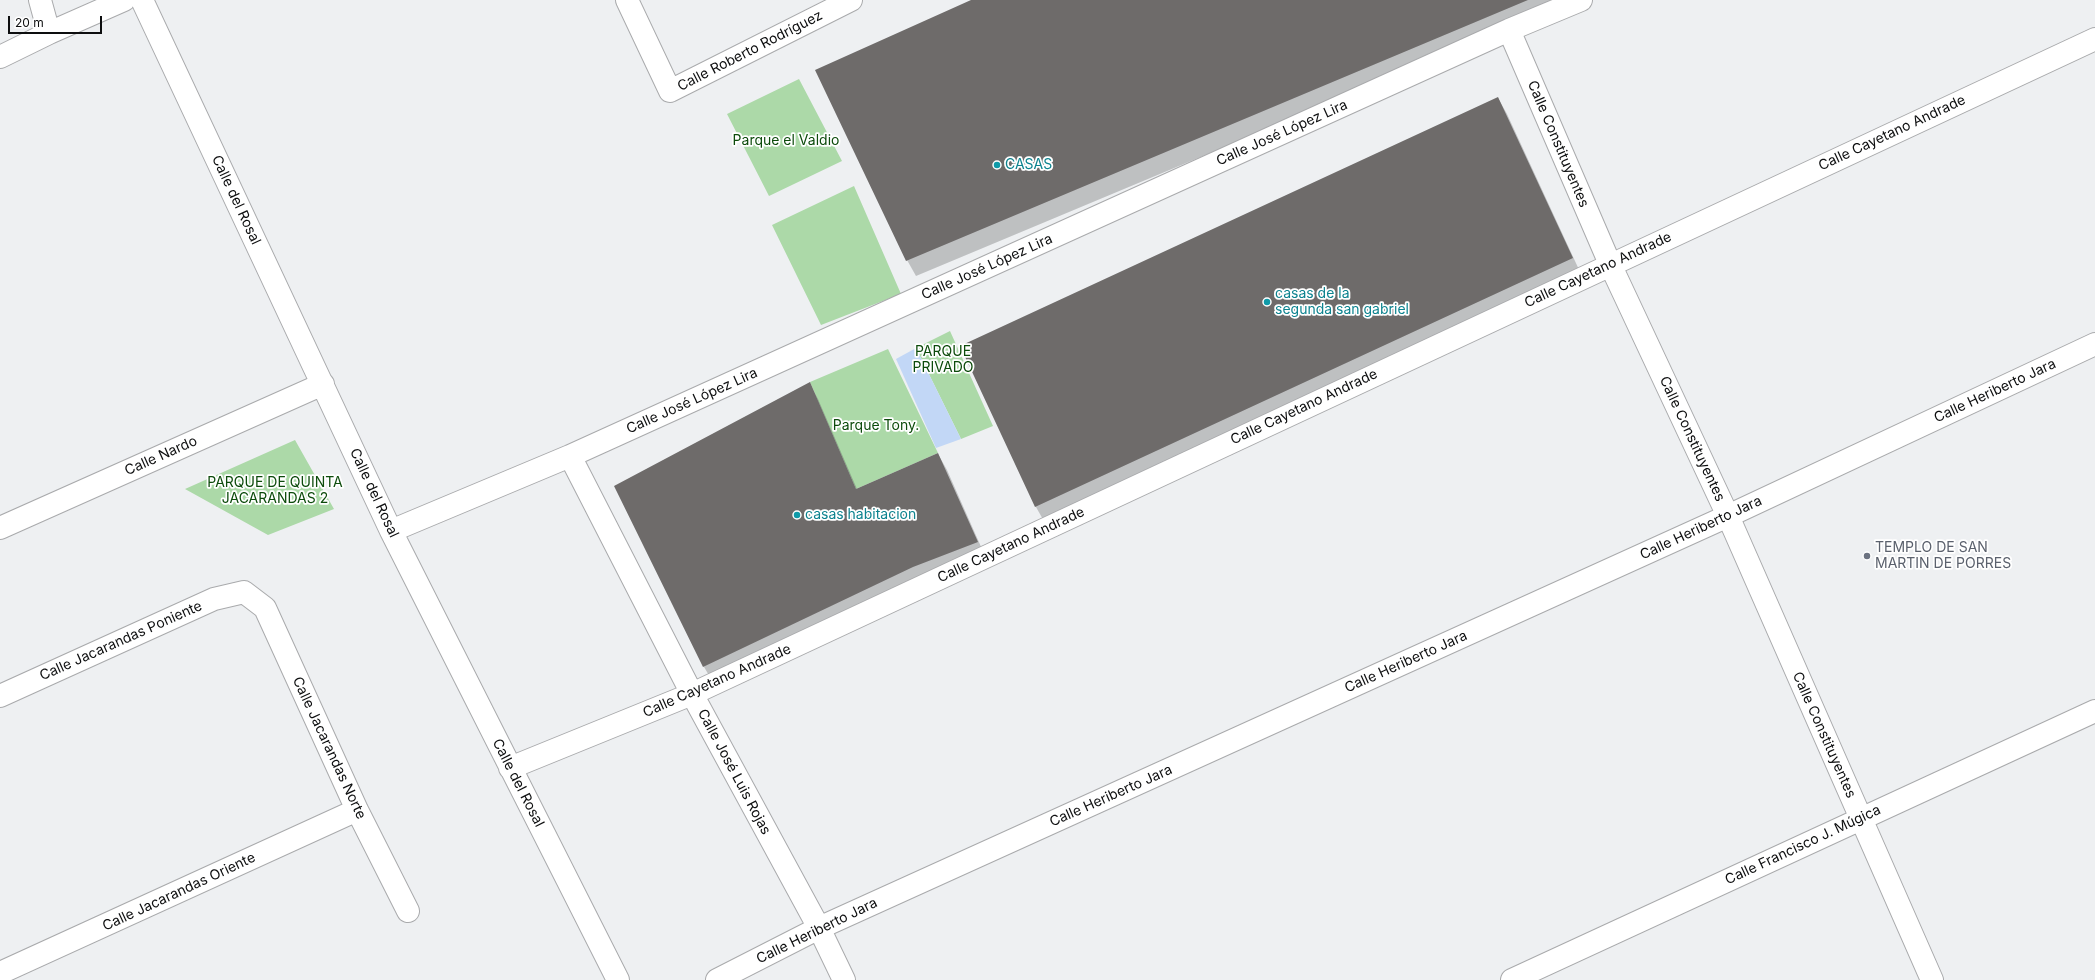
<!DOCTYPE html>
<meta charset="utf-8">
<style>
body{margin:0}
#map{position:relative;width:2095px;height:980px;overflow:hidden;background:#eef0f2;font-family:Inter,sans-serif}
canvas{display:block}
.scale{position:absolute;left:8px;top:16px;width:94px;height:18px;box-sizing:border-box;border:2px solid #0d0e0f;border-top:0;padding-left:5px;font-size:12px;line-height:14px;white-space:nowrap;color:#0d0e0f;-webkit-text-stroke:3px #fff;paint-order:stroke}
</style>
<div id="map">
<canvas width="2095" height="980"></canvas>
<div class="scale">20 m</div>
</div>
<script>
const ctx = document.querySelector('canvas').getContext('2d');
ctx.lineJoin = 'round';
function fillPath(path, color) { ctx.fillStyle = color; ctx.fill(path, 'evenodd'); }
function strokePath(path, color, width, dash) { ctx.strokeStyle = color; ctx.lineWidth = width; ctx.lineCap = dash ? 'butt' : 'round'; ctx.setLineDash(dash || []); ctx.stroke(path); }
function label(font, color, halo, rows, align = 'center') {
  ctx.font = font + ' Inter,sans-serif'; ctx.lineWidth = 3.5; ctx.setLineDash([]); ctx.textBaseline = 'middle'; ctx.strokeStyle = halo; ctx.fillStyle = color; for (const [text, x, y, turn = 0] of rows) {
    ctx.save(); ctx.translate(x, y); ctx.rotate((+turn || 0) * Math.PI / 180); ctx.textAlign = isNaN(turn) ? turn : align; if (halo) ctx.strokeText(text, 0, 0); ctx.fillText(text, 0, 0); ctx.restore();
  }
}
fillPath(new Path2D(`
 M799,79L842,161L769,196L727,114Z
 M854,186L901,294L821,325L772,225Z
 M950,331L993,426L961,439L916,348Z
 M888,349L938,453L856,489L810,382Z
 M295,440L334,509L268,535L185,489Z`), '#acd9a8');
fillPath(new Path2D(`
 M916,348L961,439L936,448L896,359Z`), '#c2d7f6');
fillPath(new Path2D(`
 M974,0H1576L916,276L907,260Z
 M1498,98L1507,114L1581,274L1045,523L1036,507L962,347Z
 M809,383L818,399L857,489L938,454L947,470L986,558L713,682L704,667Z`), '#0003');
fillPath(new Path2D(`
 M971,0H1528L906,261L815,70Z
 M1498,97L1573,258L1035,507L960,346Z
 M810,382L856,489L938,453L978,542L913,567L703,667L614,486Z`), '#6e6b6a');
const street = new Path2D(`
 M40,0L49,33
 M142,0L391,531L618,980
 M627,0L670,91L851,0
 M1509,30L1610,264L1728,516L1932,980
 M0,57L49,33L124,0
 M570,456L692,694L819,928L844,980
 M0,528L323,384
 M391,531L570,456L1509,30L1581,0
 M0,696L214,599L244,592L265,608L357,810L408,911
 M510,768L692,694L2095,39
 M0,973L357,810
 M717,980L819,928L1728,516L2095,344
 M1512,980L2095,711`);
strokePath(street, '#a9aaac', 24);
strokePath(street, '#fff', 22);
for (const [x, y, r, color] of [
 [997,165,4,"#0f9aa8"],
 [1267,302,4,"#0f9aa8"],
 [797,515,4,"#0f9aa8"],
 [1867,556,4,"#6b7280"]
]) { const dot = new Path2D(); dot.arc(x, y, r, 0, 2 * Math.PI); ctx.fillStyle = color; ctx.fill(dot); strokePath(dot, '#fff', 1.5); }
label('14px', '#0d0e0f', '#fff', [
 ["Calle Roberto Rodríguez",750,51,-27],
 ["Calle José López Lira",1282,133,-24],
 ["Calle Cayetano Andrade",1892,133,-25],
 ["Calle Constituyentes",1558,144,67],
 ["Calle del Rosal",236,200,65],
 ["Calle José López Lira",987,267,-24],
 ["Calle Cayetano Andrade",1598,270,-25],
 ["Calle Heriberto Jara",1995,391,-25],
 ["Calle José López Lira",692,401,-24],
 ["Calle Cayetano Andrade",1304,407,-25],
 ["Calle Constituyentes",1692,439,65],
 ["Calle Nardo",161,456,-24],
 ["Calle del Rosal",374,493,65],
 ["Calle Heriberto Jara",1701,528,-25],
 ["Calle Cayetano Andrade",1011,545,-25],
 ["Calle Jacarandas Poniente",121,641,-24],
 ["Calle Heriberto Jara",1406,662,-24],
 ["Calle Cayetano Andrade",717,681,-24],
 ["Calle Constituyentes",1824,735,66],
 ["Calle Jacarandas Norte",329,748,65],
 ["Calle José Luis Rojas",734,772,62],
 ["Calle del Rosal",518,783,63],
 ["Calle Heriberto Jara",1111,796,-24],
 ["Calle Francisco J. Múgica",1803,845,-25],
 ["Calle Jacarandas Oriente",179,892,-25],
 ["Calle Heriberto Jara",817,931,-26]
]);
label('14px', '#0c4b0b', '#fff', [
 ["Parque el Valdio",786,141],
 ["PARQUE",943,352],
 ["PRIVADO",943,368],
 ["Parque Tony.",876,426],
 ["PARQUE DE QUINTA",275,483],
 ["JACARANDAS 2",275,499]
]);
label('14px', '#0d838f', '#fff', [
 ["CASAS",1005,165],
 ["casas de la",1275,294],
 ["segunda san gabriel",1275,310],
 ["casas habitacion",805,515]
], 'left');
label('14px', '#5b616d', '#fff', [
 ["TEMPLO DE SAN",1875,548],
 ["MARTIN DE PORRES",1875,564]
], 'left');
</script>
